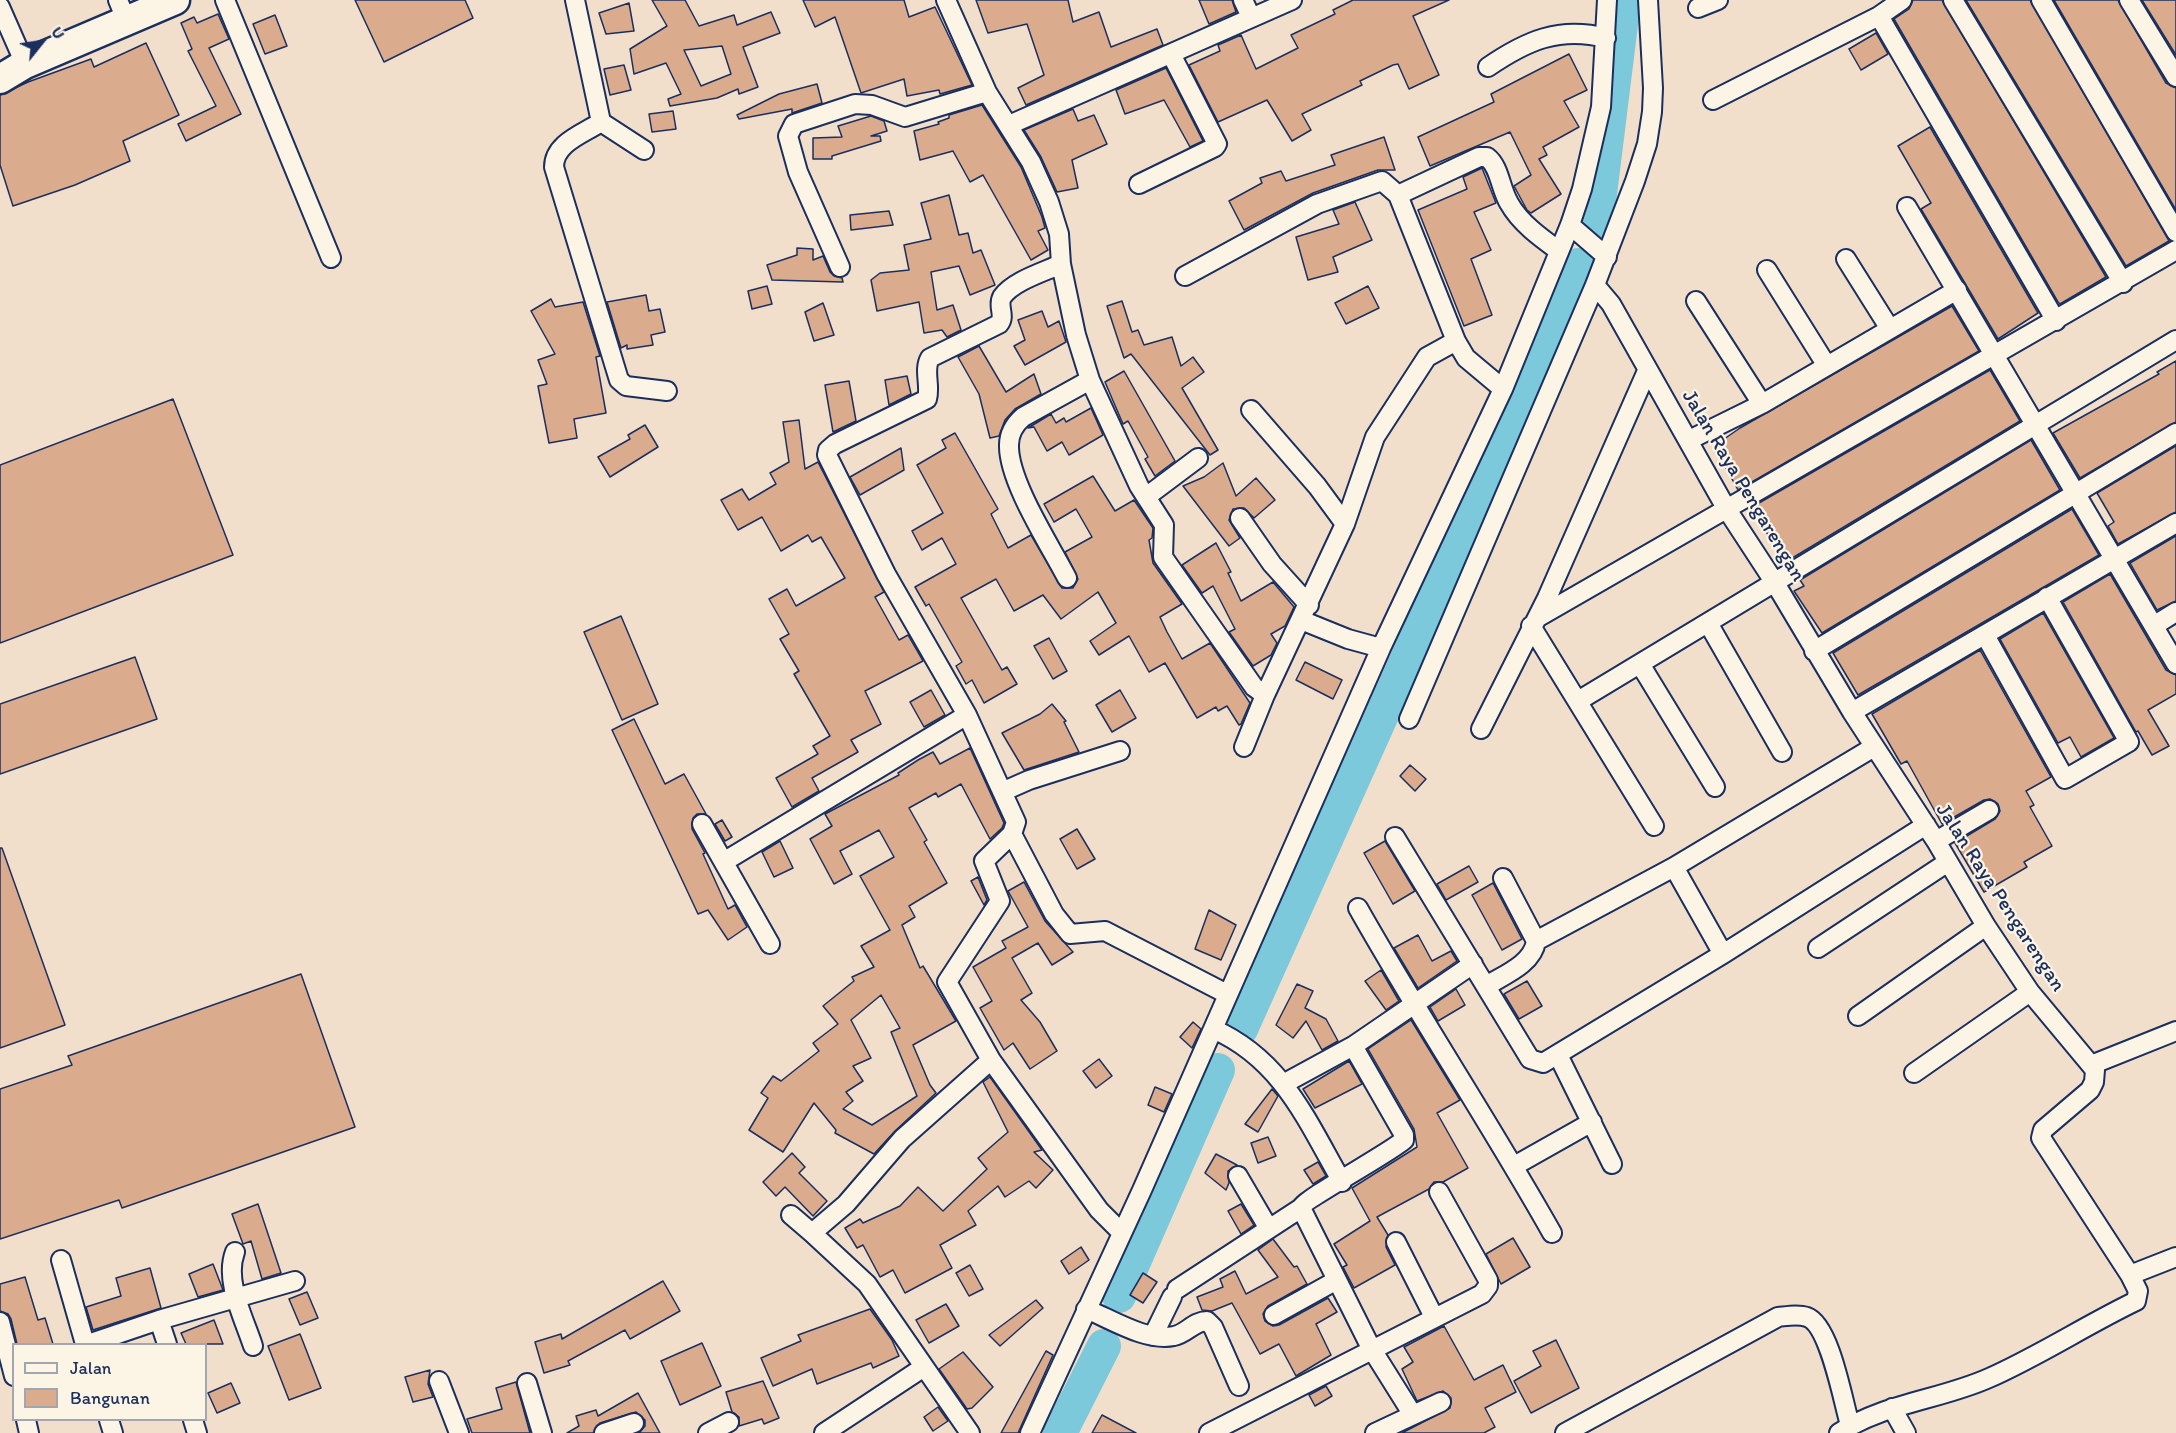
<!DOCTYPE html>
<style>
body{margin:0}
#map{position:relative;width:2176px;height:1433px;overflow:hidden;background:#f2dfcb;font-family:Itim,sans-serif}
canvas{display:block}
.legend{position:absolute;left:12px;top:1343px;width:195px;height:78px;box-sizing:border-box;background:#fcf5e5;border:2px solid #a2a6af;margin:0;padding:8px 10px;list-style:none;font-size:18px;color:#1b2f5e}
.legend li{display:flex;align-items:center;gap:12px;height:30px}
.legend b{width:30px;border:2px solid #a2a6af}
.north{position:absolute;left:12px;top:12px;width:60px;height:60px;-webkit-text-stroke:4px #fcf5e5;paint-order:stroke;rotate:60deg;font-size:16px;font-weight:700;line-height:24px;text-align:center;color:#1b2f5e}
.north::after{content:'';display:block;margin:auto;width:21px;height:27px;background:#1b2f5e;clip-path:polygon(50% 0,100% 100%,50% 72%,0 100%)}
</style>
<div id="map">
<canvas width="2176" height="1433"></canvas>
<ul class="legend">
<li><b style="height:8px;background:#fcf5e5"></b>Jalan</li>
<li><b style="height:16px;background:#dbab8d"></b>Bangunan</li>
</ul>
<div class="north">U</div>
</div>
<script>
const ctx = document.querySelector('canvas').getContext('2d');
ctx.lineJoin = 'round';
function strokePath(path, color, width, dash) { ctx.strokeStyle = color; ctx.lineWidth = width; ctx.lineCap = dash ? 'butt' : 'round'; ctx.setLineDash(dash || []); ctx.stroke(path); }
function fillPath(path, color) { ctx.fillStyle = color; ctx.fill(path, 'evenodd'); }
function label(font, color, halo, rows, align = 'center') {
  ctx.font = font + ' Itim,sans-serif'; ctx.lineWidth = 4.5; ctx.setLineDash([]); ctx.textBaseline = 'middle'; ctx.strokeStyle = halo; ctx.fillStyle = color; for (const [text, x, y, turn = 0] of rows) {
    ctx.save(); ctx.translate(x, y); ctx.rotate((+turn || 0) * Math.PI / 180); ctx.textAlign = isNaN(turn) ? turn : align; if (halo) ctx.strokeText(text, 0, 0); ctx.fillText(text, 0, 0); ctx.restore();
  }
}
strokePath(new Path2D(`
 M1591,224L1600,194L1624,0
 M1241,1029L1437,592L1578,265
 M1119,1296L1218,1070
 M1060,1433L1104,1346`), '#7bc9da', 34);
const building = new Path2D(`
 M355,0H465L473,18L384,62Z
 M652,0H685L699,26L734,15L737,25L771,12L780,33L743,47L758,87L739,94L738,89L717,98L670,106L668,99L681,94L666,63L634,74L630,49L667,26ZM722,46L731,74L701,86L684,50Z
 M803,0H904L909,17L935,7L972,85L940,94L939,90L907,96L904,79L861,93L835,17L815,27Z
 M976,0H1068L1073,22L1099,12L1111,47L1157,29L1163,45L1026,105L1018,88L1044,75L1027,24L988,33Z
 M1199,0H1232L1236,12L1209,24Z
 M1353,0H1449L1413,16L1439,75L1409,89L1398,64L1393,65L1360,81L1362,85L1302,114L1311,130L1292,141L1267,100L1218,122L1189,65L1220,51L1218,45L1241,35L1256,69L1298,48L1291,35L1335,14L1333,10Z
 M1913,0H1942L2106,277L2060,304L2058,302L1894,19L1909,9Z
 M1966,0H2030L2169,241L2126,266Z
 M2054,0H2118L2166,83L2176,88V210Z
 M2142,0H2176V55Z
 M629,3L634,31L606,34L599,13Z
 M218,14L229,39L209,48L241,114L186,141L178,124L216,106L188,51L192,49L181,23L194,17L197,23Z
 M275,15L287,46L265,54L253,24Z
 M1876,33L1888,54L1861,70L1849,49Z
 M146,43L179,115L123,141L130,161L75,185L13,206L0,165V95L28,82L91,59L94,67Z
 M1569,54L1587,90L1564,101L1579,127L1543,147L1547,155L1539,159L1561,194L1531,213L1527,210L1514,186L1531,175L1510,132L1430,166L1418,137L1494,102L1491,94Z
 M624,65L631,90L610,95L604,69Z
 M1166,68L1203,141L1190,147L1164,100L1125,114L1116,90Z
 M817,84L822,103L792,113V109L739,119L737,115L779,94Z
 M982,105L1021,167L1042,217L1045,228L1038,231L1048,250L1031,260L983,175L970,182L953,151L920,160L914,131L939,124L938,122L949,118V115Z
 M1073,109L1078,121L1094,115L1107,144L1072,160L1078,188L1057,192L1041,157L1024,130Z
 M673,111L676,129L652,132L649,114Z
 M871,116L884,121L887,131L871,136H880L881,141L832,156V159H813V138L842,137L838,126Z
 M1930,127L2038,313L1998,339L1921,209L1931,203L1898,146Z
 M1384,137L1395,170H1378L1313,193L1244,230L1229,201L1262,183L1260,178L1281,171L1286,181L1335,165L1331,155Z
 M1482,168L1496,203L1474,212L1491,250L1471,259L1492,315L1464,326L1418,210L1467,189L1463,177Z
 M949,195L959,235L968,233L973,253L981,250L995,285L970,295L959,266L931,272L937,310L953,305L961,330L947,337L942,330L924,333L919,302L877,311L871,280L880,273L909,270L904,245L931,239L921,203Z
 M1355,202L1372,240L1333,257L1338,272L1308,280L1296,237L1339,224L1333,210Z
 M889,211L893,225L851,230L850,215Z
 M797,248L813,249V260L823,256L830,272L834,276L842,278L843,282L772,280L767,265L797,255Z
 M767,286L772,304L752,309L748,291Z
 M1368,286L1379,308L1346,324L1335,303Z
 M646,295L649,311L660,309L665,332L651,335L653,345L627,349V345L621,348L607,302Z
 M551,299L555,307L583,302L600,356L596,357L606,413L574,419L577,438L549,443L538,386L547,384L538,360L555,354L531,311Z
 M1122,301L1132,332L1138,330L1144,345L1172,337L1181,366L1193,357L1204,372L1182,388L1218,450L1210,455L1131,354L1124,358L1107,306Z
 M823,303L834,335L814,341L805,312Z
 M1952,306L1979,351L1738,490L1714,446L1740,428Z
 M1042,311L1048,327L1059,321L1066,342L1025,365L1014,346L1025,340L1018,320Z
 M979,346L1006,392L1034,374L1041,394L1015,409L1005,420L999,436L990,438L979,394L958,357Z
 M2176,361V422L2080,478L2053,433L2159,374L2157,372Z
 M1990,370L2020,421L1789,560L1777,538L1772,542L1752,507Z
 M1124,371L1175,461L1155,476L1145,459L1148,457L1128,421L1123,424L1105,382Z
 M907,376L911,394L889,405L885,380Z
 M849,381L856,421L833,432L825,385Z
 M173,399L233,555L0,643V465Z
 M1091,408L1103,435L1069,455L1062,442L1047,451L1034,427L1028,428L1051,414L1056,423L1064,418L1066,422Z
 M799,420L805,469L818,462L884,592L875,597L899,640L908,635L923,661L865,691L881,724L851,740L858,752L812,778L819,791L792,807L776,778L818,754L813,746L830,736L794,674L799,671L780,639L789,634L769,599L787,589L796,606L845,578L821,537L812,542L808,535L781,551L762,517L738,530L721,500L742,489L749,500L776,484L770,473L789,462L783,422Z
 M645,425L658,447L610,477L598,457L630,439L628,435Z
 M955,433L998,509L991,514L1008,548L1031,535L1062,588H1073L1078,579L1065,552L1092,537L1076,509L1054,522L1044,504L1093,476L1115,511L1134,500L1153,528L1152,538L1149,540L1153,563L1182,604L1160,617L1167,632L1182,659L1210,643L1250,703L1241,724L1239,725L1227,706L1218,711L1216,707L1197,718L1165,663L1149,672L1129,636L1099,655L1090,641L1116,623L1098,592L1061,619L1043,595L1014,611L996,579L961,598L1002,670L1007,667L1017,684L984,703L972,680L966,684L956,666L962,662L929,604L926,606L915,587L956,564L942,538L922,550L912,531L943,513L917,465L946,448L942,440Z
 M2031,440L2060,490L1822,633L1794,591L1804,586L1800,580Z
 M2176,446V512L2118,544L2108,526L2114,522L2097,493Z
 M901,448L904,470L860,495L850,477Z
 M1223,463L1236,496L1256,478L1275,500L1254,518L1244,508L1233,509L1229,520L1240,538L1229,546L1183,486L1204,477Z
 M2072,509L2099,555L1858,695L1833,653Z
 M2176,536V601L2157,610L2130,563Z
 M1216,543L1231,572L1228,573L1241,601L1273,582L1294,607L1285,626L1271,634L1277,643L1271,655L1253,666L1229,632L1235,629L1213,586L1202,593L1182,565Z
 M2110,574L2166,670L2176,675V694L2148,710L2169,746L2152,755L2138,731L2136,732L2063,602Z
 M2043,613L2114,738L2081,757L2070,737L2058,743L2000,639Z
 M621,616L658,704L622,720L584,632Z
 M1049,638L1067,671L1053,679L1034,646Z
 M1980,650L2051,777L2026,791L2034,805L2030,807L2052,846L2024,862L2027,867L1984,892L1955,843L1995,819L2000,811L1998,804L1990,799L1984,800L1942,824L1907,761L1901,764L1872,714Z
 M135,657L157,719L0,774V704Z
 M1305,662L1342,680L1333,699L1296,680Z
 M931,690L945,715L924,727L910,702Z
 M1120,690L1136,718L1112,732L1096,705Z
 M1052,704L1066,721L1064,722L1079,752L1024,770L1002,733L1040,714Z
 M634,719L665,784L684,774L706,814H697L693,818L692,829L705,853L703,854L728,909L735,905L747,927L728,940L708,910L698,914L612,730Z
 M970,748L1004,823L1002,828L990,839L961,784L938,797L936,793L909,808L927,840L924,842L947,883L909,906L915,917L902,925L920,968L923,966L956,1021L913,1045L930,1085L936,1093L895,1131L874,1154L835,1133L836,1130L814,1103L783,1152L749,1130L768,1098L761,1093L773,1076L781,1081L819,1051L813,1043L838,1024L823,1006L854,981L852,977L874,967L861,946L890,930L860,876L894,857L879,830L840,851L852,874L834,884L810,839L832,826L825,814L899,775L898,773L918,760L933,752L940,764ZM881,995L900,1028L891,1032L917,1096L872,1125L843,1109L853,1101L846,1092L863,1081L853,1066L871,1058L851,1020Z
 M1410,765L1426,779L1415,791L1400,776Z
 M722,820L732,837L725,841L715,824Z
 M1077,829L1095,859L1077,869L1060,839Z
 M780,841L793,868L774,877L762,852Z
 M1385,841L1415,891L1393,904L1364,853Z
 M0,848H2L65,1025L0,1048Z
 M1469,866L1478,882L1446,900L1437,884Z
 M978,877L987,900L984,905L971,881Z
 M1024,882L1045,921L1073,952L1052,965L1038,943L1012,958L1032,993L1021,1000L1040,1022L1057,1051L1030,1069L1013,1043L1004,1050L980,1008L992,1001L973,967L1006,948L1002,941L1028,927L1008,891Z
 M1493,883L1522,939L1502,950L1472,895Z
 M1209,910L1236,925L1221,960L1195,949Z
 M1418,935L1432,961L1451,951L1457,961L1418,988L1394,948Z
 M1381,970L1399,1001L1386,1010L1365,981Z
 M301,974L355,1127L122,1208L119,1200L0,1239V1089L72,1065L68,1056Z
 M1527,981L1542,1006L1519,1019L1504,994Z
 M1297,984L1313,991L1305,1008L1326,1019L1338,1041L1322,1050L1306,1021L1293,1038L1276,1025Z
 M1456,989L1465,1005L1438,1021L1430,1007Z
 M1411,1020L1460,1100L1437,1113L1468,1168L1443,1182H1434L1429,1189L1377,1217L1388,1235L1386,1247L1395,1265L1354,1288L1343,1267L1347,1265L1334,1244L1370,1221L1352,1188L1417,1147L1414,1129L1368,1049Z
 M1193,1022L1201,1029L1192,1048L1180,1037Z
 M1099,1059L1112,1076L1096,1088L1083,1071Z
 M1349,1061L1362,1084L1315,1108L1303,1089Z
 M990,1077L1042,1150L1034,1152L1053,1170L1036,1188L1029,1181L1005,1197L998,1186L968,1211L976,1225L940,1245L952,1268L905,1293L893,1270L880,1277L863,1245L857,1248L845,1228L860,1219L863,1223L900,1206L918,1187L943,1211L987,1169L978,1158L1008,1132L983,1082Z
 M1155,1087L1172,1094L1164,1112L1148,1105Z
 M1272,1089L1278,1096L1258,1132L1245,1124Z
 M1268,1137L1276,1156L1258,1163L1251,1143Z
 M792,1153L805,1167L799,1173L827,1201L813,1216L785,1187L776,1196L763,1182Z
 M1216,1154L1237,1165L1228,1171L1229,1183L1226,1190L1205,1173Z
 M1318,1162L1326,1176L1313,1184L1304,1170Z
 M258,1204L281,1273L262,1279L251,1241L243,1244L232,1214Z
 M1241,1204L1254,1225L1241,1234L1228,1211Z
 M1513,1238L1530,1267L1501,1284L1486,1254Z
 M1273,1239L1294,1267L1297,1266L1307,1284L1268,1306L1263,1314L1265,1321L1273,1326L1279,1325L1328,1298L1337,1312L1316,1324L1331,1355L1296,1376L1279,1344L1260,1354L1232,1303L1212,1311L1202,1310L1197,1297L1223,1287L1220,1279L1235,1271L1246,1294L1278,1277L1258,1250Z
 M1081,1247L1089,1260L1069,1274L1061,1261Z
 M213,1264L223,1290L198,1297L189,1274Z
 M970,1265L983,1289L969,1296L956,1273Z
 M150,1268L161,1308L93,1330L86,1307L121,1296L116,1278Z
 M1143,1273L1157,1282L1143,1303L1130,1295Z
 M25,1277L38,1320L45,1318L53,1344H17L11,1319L8,1314L0,1311V1284Z
 M663,1281L680,1311L630,1339L625,1330L568,1361L570,1365L544,1373L535,1342L561,1334L562,1339Z
 M307,1292L318,1318L300,1325L289,1299Z
 M1036,1300L1043,1308L1000,1346L989,1335Z
 M946,1304L959,1326L929,1343L916,1320Z
 M870,1309L892,1340L899,1356L873,1368L871,1363L817,1384L812,1369L773,1386L761,1358L801,1341L798,1335Z
 M214,1320L223,1344H186L181,1333Z
 M1444,1326L1474,1380L1503,1365L1516,1392L1485,1408L1495,1427L1484,1433H1402L1450,1408L1451,1398L1443,1391L1417,1401L1402,1369L1413,1362L1404,1347Z
 M300,1334L321,1388L289,1400L268,1346Z
 M1556,1340L1579,1388L1531,1413L1514,1381L1541,1366L1533,1351Z
 M702,1343L721,1386L680,1405L661,1361Z
 M1046,1351L1053,1355L1018,1433H1001Z
 M963,1352L993,1387L972,1408L967,1409L939,1369Z
 M430,1370L428,1384L433,1397L413,1402L405,1377Z
 M763,1381L779,1418L764,1424L762,1419L739,1426V1417L732,1412L726,1392Z
 M516,1382L530,1433H472L467,1419L502,1409L496,1388Z
 M231,1383L240,1403L217,1413L208,1393Z
 M1326,1386L1332,1396L1315,1406L1309,1395Z
 M638,1393L660,1433H639L645,1426V1420L636,1412L600,1423L593,1433H567L579,1426L576,1416L596,1410L598,1416Z
 M938,1407L948,1421L933,1431L924,1417Z
 M1102,1415L1136,1433H1092Z`);
fillPath(building, '#dbab8d');
strokePath(building, '#1b2f5e', 1.5);
const minor = new Path2D(`
 M118,0L127,22
 M225,0L331,258
 M575,0L601,122L644,150
 M946,0L987,92L1031,162L1049,202L1059,234L1061,264L1076,335L1090,380L1139,486L1164,525L1163,557L1254,687L1265,695L1345,524L1375,437L1427,357L1456,341
 M1243,0L1251,17
 M1953,0L2123,283
 M2041,0L2176,232
 M2129,0L2176,77
 M0,7L25,64
 M1698,8L1718,0
 M1879,16L2056,321
 M1488,67C1526,41 1559,26 1606,38
 M1713,100L1879,16L1902,0
 M601,122C583,134 554,143 554,167L619,380L626,386L667,391
 M1009,125L1292,0
 M1139,184L1215,147L1217,144L1171,54
 M1398,195L1479,157H1487C1500,167 1500,188 1509,203C1520,223 1541,238 1559,251
 M1907,207L2176,664
 M1570,225L1607,257
 M1846,259L1890,329
 M840,267L798,172L788,136L794,124L855,104L872,105L905,117L987,92
 M1767,270L1827,366
 M1185,276L1317,204L1382,181L1398,195L1456,341L1466,358L1503,389
 M1595,285L1611,304L1726,508L1775,583L1852,712L1936,841L1986,926L2030,992L2095,1070L2094,1082L2090,1090L2043,1130L2041,1138L2130,1275L2138,1291L2136,1301C2086,1325 2039,1356 1989,1378C1940,1400 1884,1403 1839,1433
 M1696,301L1762,404
 M1251,410L1317,486L1345,524
 M1689,440L1762,404L1957,290
 M1146,497L1198,458
 M1240,518L1272,564L1309,605
 M1067,578C1050,545 1008,481 1009,445C1009,434 1015,424 1023,417L1090,380
 M1537,618L2176,250
 M1301,620L1348,639L1381,648
 M1708,623L1782,752
 M2155,625L2176,612
 M1531,626L1654,826
 M1985,635L2065,779L2129,742L2047,597
 M1814,651L2176,433
 M1640,664L1715,787
 M1578,701L2176,340
 M1852,712L2176,523
 M1409,719L1595,285L1635,181L1647,144L1652,112L1653,88L1648,0
 M1481,729L1547,598L1647,371
 M1244,747L1265,695
 M1004,791L1029,780L1120,751
 M702,824L770,944
 M1012,834L1054,914L1070,934L1105,931L1227,994
 M1395,837L1530,1059L1543,1063L1723,954L1926,825
 M1936,841L1989,810
 M725,861L967,715
 M1674,867L1723,954
 M1358,908C1420,1018 1490,1123 1552,1233
 M1536,941L1674,867L1874,747
 M1818,948L1948,862
 M1486,986C1504,975 1533,964 1536,941L1503,878
 M1858,1016L1986,926
 M1213,1029C1282,1059 1307,1121 1342,1182
 M1558,1055L1612,1164
 M991,1060L1099,1210L1122,1233
 M2091,1065L2176,1031
 M1914,1073L2030,992
 M1285,1083L1353,1046L1473,964
 M1514,1166L1592,1122
 M1238,1176L1269,1229
 M1301,1208L1371,1348L1413,1415
 M791,1215L812,1233
 M1396,1242L1434,1317
 M235,1252C224,1281 244,1318 253,1346
 M61,1260L85,1344
 M2130,1275L2176,1257
 M1177,1289L1301,1208C1304,1199 1388,1154 1404,1140V1135L1353,1046
 M1086,1309C1111,1319 1146,1342 1174,1336C1186,1334 1194,1321 1207,1321L1213,1327L1239,1386
 M1274,1315L1337,1280
 M159,1320L167,1344
 M0,1322L14,1376
 M1153,1336L1172,1297
 M88,1344L159,1320L295,1281
 M439,1381L459,1433
 M527,1383L542,1433
 M1892,1408L1906,1433
 M26,1420L29,1433
 M109,1420L113,1433
 M193,1420L197,1433
 M604,1433L634,1423
 M708,1433L729,1422
 M824,1433L924,1367
 M970,1433L867,1284L812,1233L846,1204L902,1139L991,1060L947,982L1000,901L984,861L1012,834L1016,822L967,715L886,574L827,455L828,450L835,444L927,399C931,386 923,370 930,358L999,324C1006,316 997,306 1002,297C1013,281 1044,272 1061,264
 M1030,1433L1142,1190L1381,648L1503,389L1570,225L1582,189L1601,107L1607,0
 M1209,1433L1482,1294L1488,1286V1280L1439,1192
 M1375,1433L1441,1402
 M1565,1433L1778,1317C1788,1316 1798,1314 1807,1317C1830,1325 1843,1402 1850,1425`);
const primary = new Path2D(`
 M0,79L25,64L175,0`);
strokePath(minor, '#1b2f5e', 22);
strokePath(primary, '#1b2f5e', 33);
strokePath(minor, '#fcf5e5', 18);
strokePath(primary, '#fcf5e5', 28);
label('21px', '#1b2f5e', '#fcf5e5', [
 ["Jalan Raya Pengarengan",1743,486,59],
 ["Jalan Raya Pengarengan",2000,898,57]
]);
</script>
